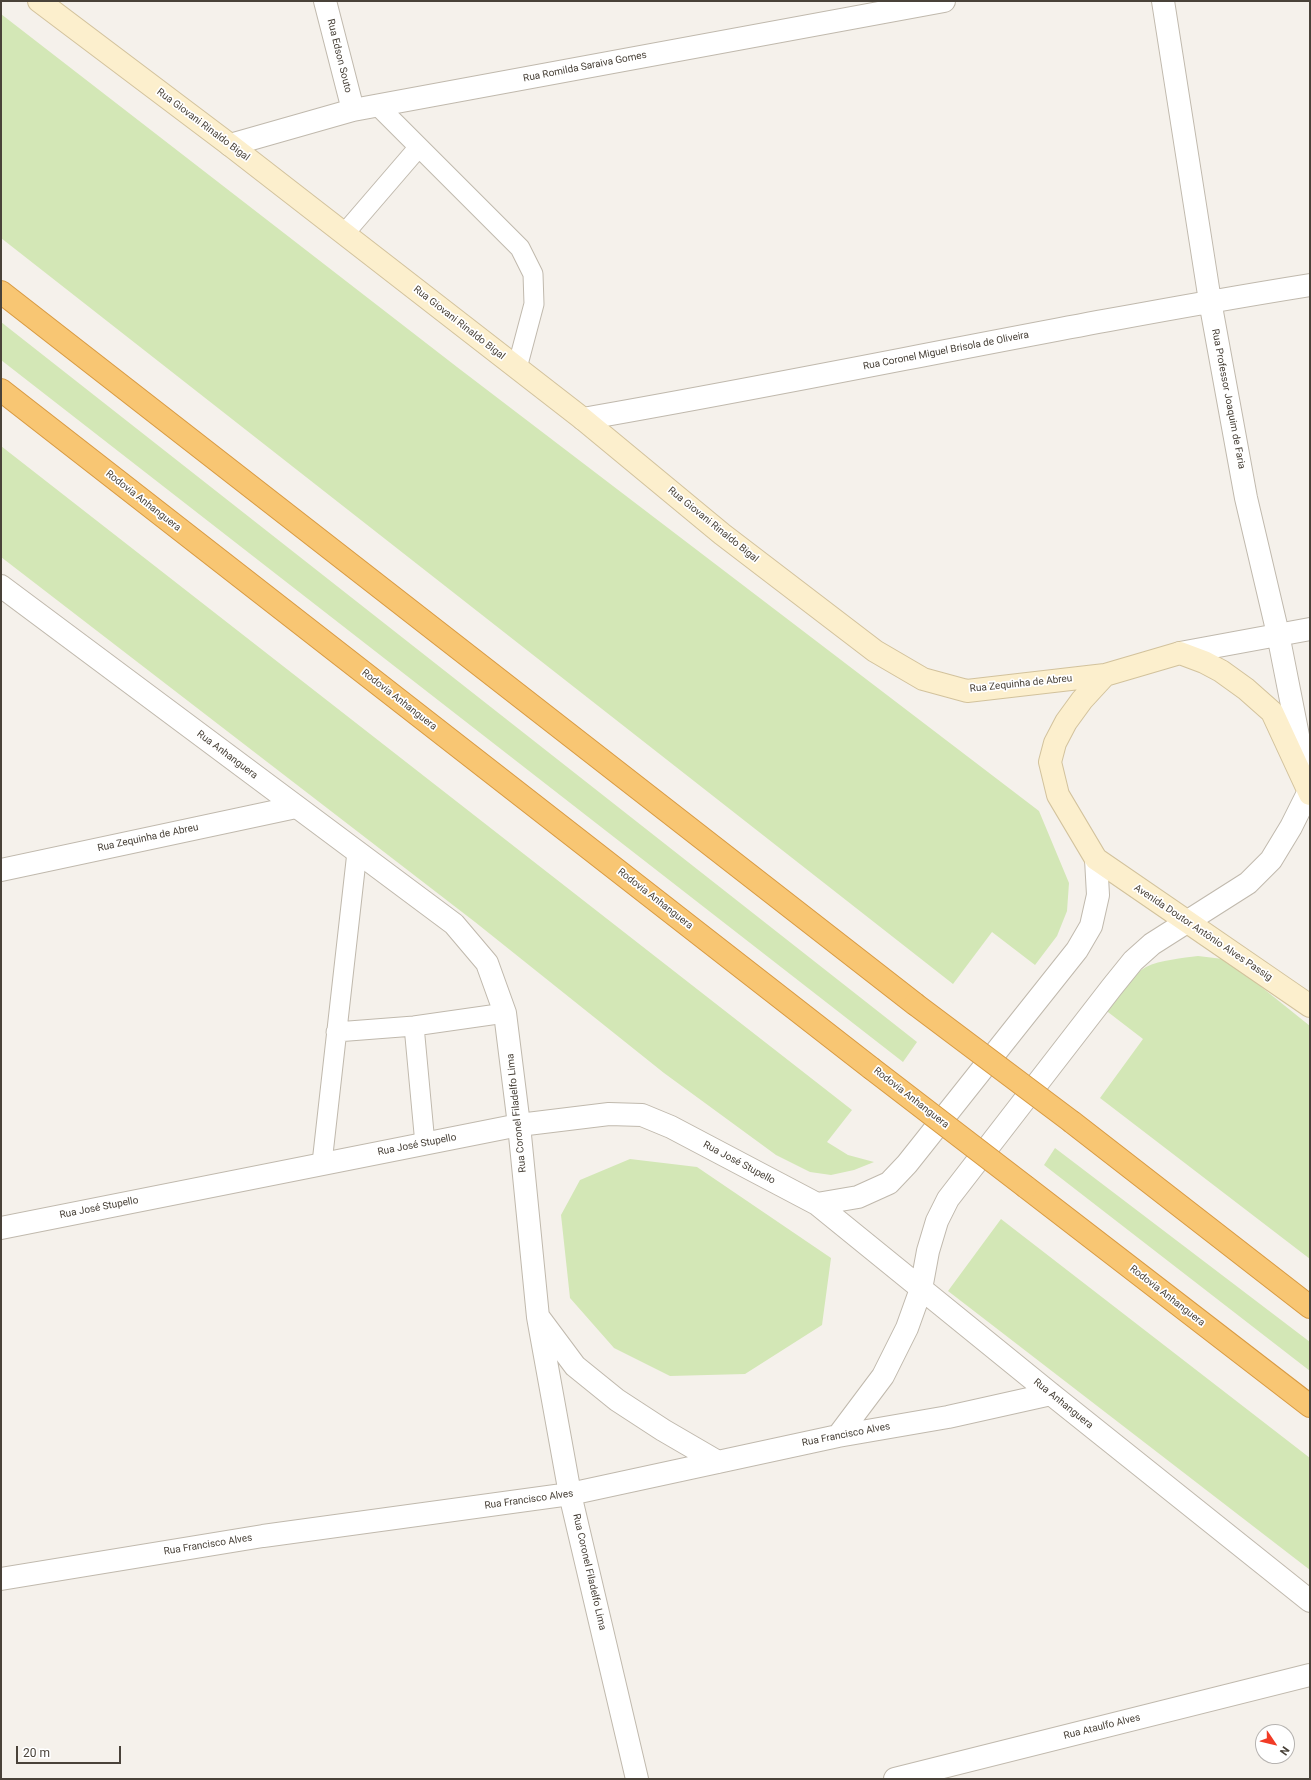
<!DOCTYPE html>
<meta charset="utf-8">
<style>
body{margin:0}
#map{position:relative;width:1311px;height:1780px;overflow:hidden;background:#f5f1eb;font-family:Roboto,sans-serif}
canvas{display:block}
.frame{position:absolute;inset:0;border:2px solid #494239;pointer-events:none}
.north{position:absolute;left:1255px;top:1724px;width:40px;height:40px;box-sizing:border-box;background:#fff;border:1px solid #b6b3b0;border-radius:50%;rotate:125deg;font-size:11px;font-weight:700;line-height:16px;text-align:center;color:#494239}
.north::after{content:'';display:block;margin:auto;width:14px;height:18px;background:#f13b26;clip-path:polygon(50% 0,100% 100%,50% 72%,0 100%)}
.scale{position:absolute;left:16px;top:1746px;width:105px;height:18px;box-sizing:border-box;border:2px solid #494239;border-top:0;padding-left:5px;font-size:12px;line-height:14px;white-space:nowrap;color:#494239;-webkit-text-stroke:3px #fff;paint-order:stroke}
</style>
<div id="map">
<canvas width="1311" height="1780"></canvas>
<div class="frame"></div>
<div class="north">N</div>
<div class="scale">20 m</div>
</div>
<script>
const ctx = document.querySelector('canvas').getContext('2d');
ctx.lineJoin = 'round';
function fillPath(path, color) { ctx.fillStyle = color; ctx.fill(path, 'evenodd'); }
function strokePath(path, color, width, dash) { ctx.strokeStyle = color; ctx.lineWidth = width; ctx.lineCap = dash ? 'butt' : 'round'; ctx.setLineDash(dash || []); ctx.stroke(path); }
function label(font, color, halo, rows, align = 'center') {
  ctx.font = font + ' Roboto,sans-serif'; ctx.lineWidth = 3.5; ctx.setLineDash([]); ctx.textBaseline = 'middle'; ctx.strokeStyle = halo; ctx.fillStyle = color; for (const [text, x, y, turn = 0] of rows) {
    ctx.save(); ctx.translate(x, y); ctx.rotate((+turn || 0) * Math.PI / 180); ctx.textAlign = isNaN(turn) ? turn : align; if (halo) ctx.strokeText(text, 0, 0); ctx.fillText(text, 0, 0); ctx.restore();
  }
}
fillPath(new Path2D(`
 M1,14L457,367L1039,811L1069,883L1067,911L1057,936L1035,965L992,932L953,984L1,238Z
 M1,322L917,1042L903,1062L1,360Z
 M1,446L852,1110L827,1142L848,1155L874,1162L854,1170L831,1175L810,1172L776,1155L664,1073L475,922L1,557Z
 M1198,956L1223,959L1244,973L1310,1026V1259L1100,1098L1143,1039L1104,1009C1116,994 1129,977 1146,967C1160,960 1183,958 1198,956Z
 M1055,1148L1310,1342V1371L1044,1165Z
 M630,1159L697,1167L831,1258L822,1325L745,1374L670,1376L614,1348L570,1298L561,1215L580,1180Z
 M1001,1219L1310,1458V1570L948,1291Z`), '#d3e7b6');
const service = new Path2D(`
 M378,106L520,248L533,274L534,304L517,368
 M344,234L418,148
 M414,1026L425,1144
 M336,1032L414,1026L505,1013
 M322,1163L357,852`);
const minor = new Path2D(`
 M325,1L353,110
 M1163,1L1210,301L1246,498L1278,634L1306,776
 M230,145L353,110L944,1
 M583,419C826,377 1067,324 1310,285
 M1180,653L1310,629
 M1,870L296,807
 M1,1228L519,1125
 M895,1779L1310,1675`);
const tertiary = new Path2D(`
 M1,586L454,924L487,963L505,1013L519,1125L538,1317L570,1494L637,1779
 M519,1125L609,1114L642,1115L671,1127L817,1204L1051,1394L1310,1601
 M817,1204L858,1197L889,1183L907,1164L1077,950L1091,926L1098,895L1096,859
 M540,1319L575,1366L617,1400L663,1430L718,1462
 M838,1436L883,1376L907,1328L921,1289L928,1251L937,1221L948,1199L1112,987L1133,961L1152,944L1248,883L1271,860L1291,827L1309,791
 M1,1579L263,1536L570,1494L838,1436L948,1417L1051,1394`);
const secondary = new Path2D(`
 M39,1L230,145L583,419L722,534L875,651L923,679L967,691L1105,675L1180,653L1204,662L1221,671L1246,689L1272,712L1310,794
 M1105,675L1082,700L1066,722L1055,743L1050,762L1058,795L1096,859L1310,1006`);
const motorway = new Path2D(`
 M1,292L915,1004
 M1,390L871,1068
 M1072,1122L1310,1307
 M1026,1187L1310,1406`);
strokePath(service, '#c0b9ad', 21);
strokePath(minor, '#c0b9ad', 24);
strokePath(tertiary, '#c0b9ad', 24);
strokePath(secondary, '#d2c29c', 24);
strokePath(motorway, '#d89a42', 24);
strokePath(service, '#fff', 19);
strokePath(minor, '#fff', 22);
strokePath(tertiary, '#fff', 22);
strokePath(secondary, '#fcefcd', 22);
strokePath(motorway, '#f8c673', 22);
const motorwayBridge = new Path2D(`
 M915,1004L1072,1122
 M871,1068L1026,1187`);
strokePath(motorwayBridge, '#d89a42', 24, []);
strokePath(motorwayBridge, '#f8c673', 22);
label('10px', '#494239', '#fff', [
 ["Rua Edson Souto",339,56,76],
 ["Rua Romilda Saraiva Gomes",585,67,-11],
 ["Rua Giovani Rinaldo Bigal",203,125,37],
 ["Rua Giovani Rinaldo Bigal",459,323,38],
 ["Rua Coronel Miguel Brisola de Oliveira",946,351,-11],
 ["Rua Professor Joaquim de Faria",1228,399,79],
 ["Rodovia Anhanguera",143,501,38],
 ["Rua Giovani Rinaldo Bigal",713,525,39],
 ["Rua Zequinha de Abreu",1021,684,-6],
 ["Rodovia Anhanguera",399,700,38],
 ["Rua Anhanguera",227,755,37],
 ["Rua Zequinha de Abreu",148,838,-12],
 ["Rodovia Anhanguera",655,899,38],
 ["Avenida Doutor Antônio Alves Passig",1203,933,34],
 ["Rodovia Anhanguera",911,1098,38],
 ["Rua Coronel Filadelfo Lima",517,1113,-96],
 ["Rua José Stupello",417,1145,-11],
 ["Rua José Stupello",739,1163,28],
 ["Rua José Stupello",99,1208,-11],
 ["Rodovia Anhanguera",1167,1296,38],
 ["Rua Anhanguera",1063,1404,39],
 ["Rua Francisco Alves",846,1435,-11],
 ["Rua Francisco Alves",529,1500,-8],
 ["Rua Francisco Alves",208,1545,-9],
 ["Rua Coronel Filadelfo Lima",589,1572,77],
 ["Rua Ataulfo Alves",1102,1727,-14]
]);
</script>
